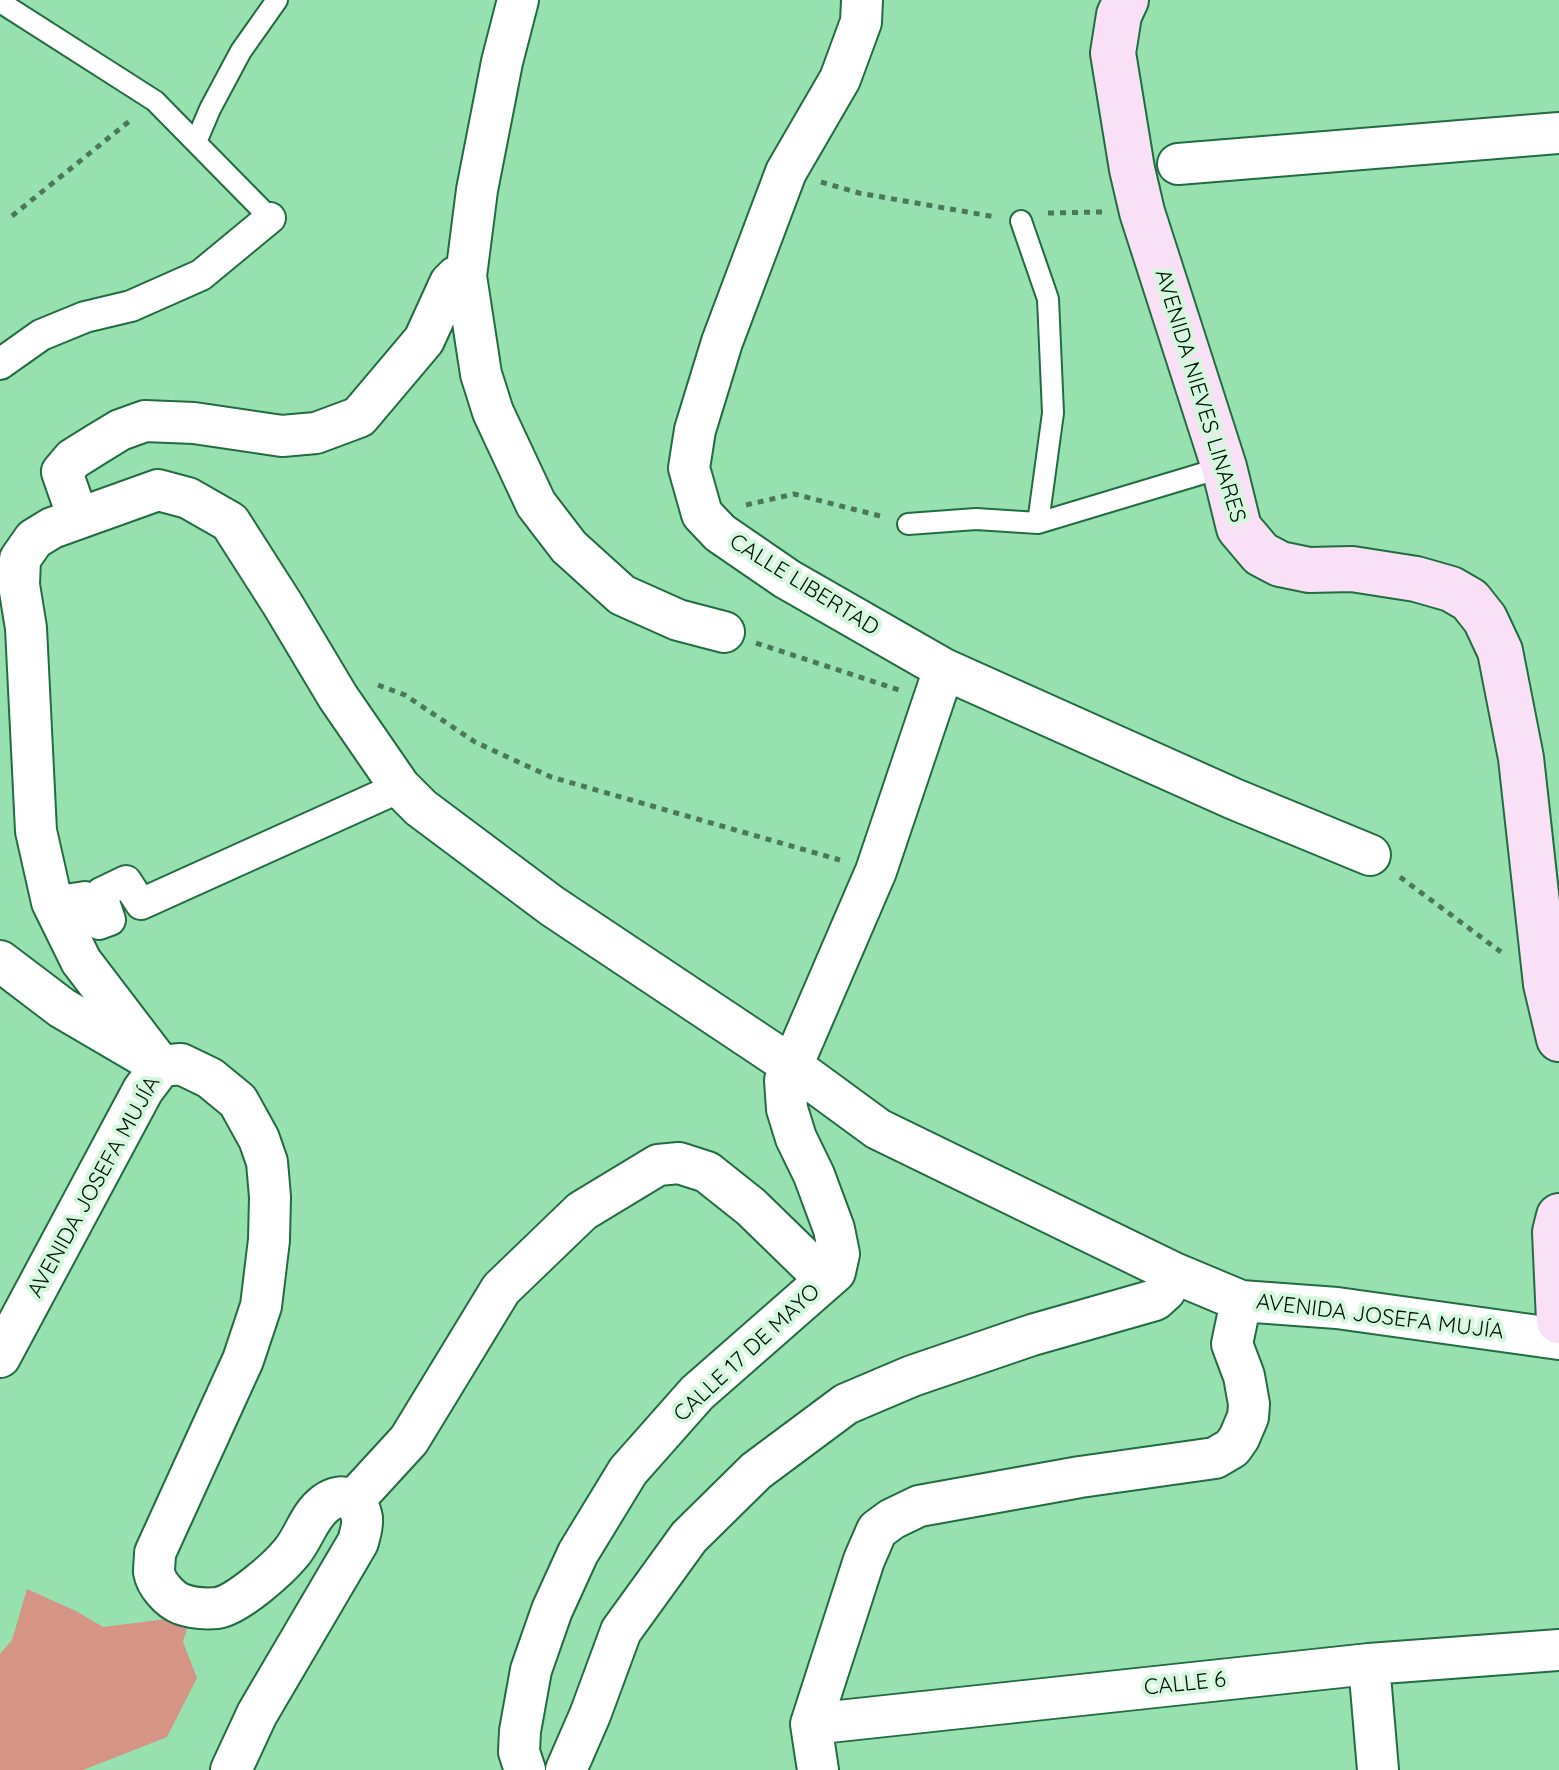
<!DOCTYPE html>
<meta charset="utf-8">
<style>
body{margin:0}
canvas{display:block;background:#97e1ae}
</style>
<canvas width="1559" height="1770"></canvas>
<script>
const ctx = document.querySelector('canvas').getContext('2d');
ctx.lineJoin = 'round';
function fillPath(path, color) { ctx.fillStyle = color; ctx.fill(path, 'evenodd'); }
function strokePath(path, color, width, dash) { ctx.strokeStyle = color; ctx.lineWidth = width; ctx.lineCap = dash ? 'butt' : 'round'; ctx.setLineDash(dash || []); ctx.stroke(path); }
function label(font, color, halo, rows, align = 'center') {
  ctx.font = font + ' Quicksand,sans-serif'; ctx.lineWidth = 8; ctx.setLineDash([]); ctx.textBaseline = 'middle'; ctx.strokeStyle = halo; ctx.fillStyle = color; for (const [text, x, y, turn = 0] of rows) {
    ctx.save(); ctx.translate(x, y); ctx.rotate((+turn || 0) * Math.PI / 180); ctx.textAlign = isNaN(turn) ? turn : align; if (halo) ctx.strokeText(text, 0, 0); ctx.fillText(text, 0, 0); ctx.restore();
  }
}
fillPath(new Path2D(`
 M27,1589L76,1611L103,1627L159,1620L192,1612L183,1642L197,1678L167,1737L83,1770H0V1654L12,1640Z`), '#d59485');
const service = new Path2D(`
 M0,2L155,101L270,218
 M196,142L210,109L241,51L277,0
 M1021,221L1048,299L1053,413L1038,523
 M908,524L976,519L1038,523L1224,467`);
const pedestrian = new Path2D(`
 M0,364L41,335L85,317L131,306L201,275L270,218
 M52,902L85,897L99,924L110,920L101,893L126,881L141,904L400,787`);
const minor = new Path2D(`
 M518,0L502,62L477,190L466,276L481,374L493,412L536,504L569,547L622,595L678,620L724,632
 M862,0L861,22L840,79L786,172L722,342L695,430L689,468L702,514L720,533L787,579L944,669L1234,799L1370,855
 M1178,164L1559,133
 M78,518L62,472L73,459L97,444L120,430L145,421L194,423L282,436L316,433L359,417L424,340L450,283L456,277L466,276
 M0,961L62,1008L144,1056
 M161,1066L81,961L52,902L36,831L26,628L19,585L20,559L34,539L52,528L158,490L188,498L230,522L283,605L338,697L400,787L421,808L552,906L792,1066L878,1129L1174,1273
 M0,1357L143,1090L161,1066L181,1064L210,1078L238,1101L259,1139L267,1162L270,1197L269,1240L261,1306L243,1360L155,1553C155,1559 154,1566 154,1572C156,1584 169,1599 181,1604C192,1608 205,1609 217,1608C237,1605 278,1569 291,1553C304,1538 309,1515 326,1503C342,1491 359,1499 362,1518C363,1526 360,1534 358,1542L257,1714L231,1770
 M353,1501L409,1440L501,1289L582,1211L658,1165L679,1163L707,1172L751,1207L826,1280
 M1369,1664L1378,1770
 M811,1724L1369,1664L1559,1650
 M525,1770L519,1752L520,1731L531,1670L552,1610L578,1553L628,1471L697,1393L835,1272L839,1254L834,1229L814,1175L796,1138L787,1109L785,1080L792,1066L876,871L944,669
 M566,1770L590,1715L621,1631L689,1537L756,1471L846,1404L912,1376L1032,1335L1155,1300L1165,1291L1174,1273L1241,1301L1337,1308L1559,1339
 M818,1770L811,1724L864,1560L877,1530L892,1519L919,1506L1080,1477L1215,1458L1232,1448L1239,1438L1248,1417L1249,1404L1244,1376L1232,1344L1241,1301`);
const secondary = new Path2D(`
 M1126,0L1119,15L1113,53L1132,169L1142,212L1224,467L1239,528L1261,554L1280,564L1309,570L1352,569L1416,579L1451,589L1470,600L1485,619L1500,651L1521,758L1546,984L1559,1039
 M1559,1216L1555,1232L1559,1321`);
strokePath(service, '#216c40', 24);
strokePath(pedestrian, '#216c40', 34);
strokePath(minor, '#216c40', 44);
strokePath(secondary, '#216c40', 48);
strokePath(new Path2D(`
 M821,182L859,193L996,217
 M1048,213L1102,212
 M12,216L132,119
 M746,505L794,494L884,517
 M756,643L899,690
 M378,685L405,695L475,742L551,777L840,860
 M1400,877L1501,952`), '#4b7859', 5, [6, 6]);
strokePath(service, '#fff', 20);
strokePath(pedestrian, '#fff', 30);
strokePath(minor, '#fff', 40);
strokePath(secondary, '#fae0f6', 44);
label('22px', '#001205', '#d4f8de', [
 ["AVENIDA NIEVES LINARES",1200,396,73],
 ["CALLE LIBERTAD",804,585,32],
 ["AVENIDA JOSEFA MUJÍA",94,1187,-61],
 ["AVENIDA JOSEFA MUJÍA",1380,1317,7],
 ["CALLE 17 DE MAYO",747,1353,-43],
 ["CALLE 6",1185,1684,-6]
]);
</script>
